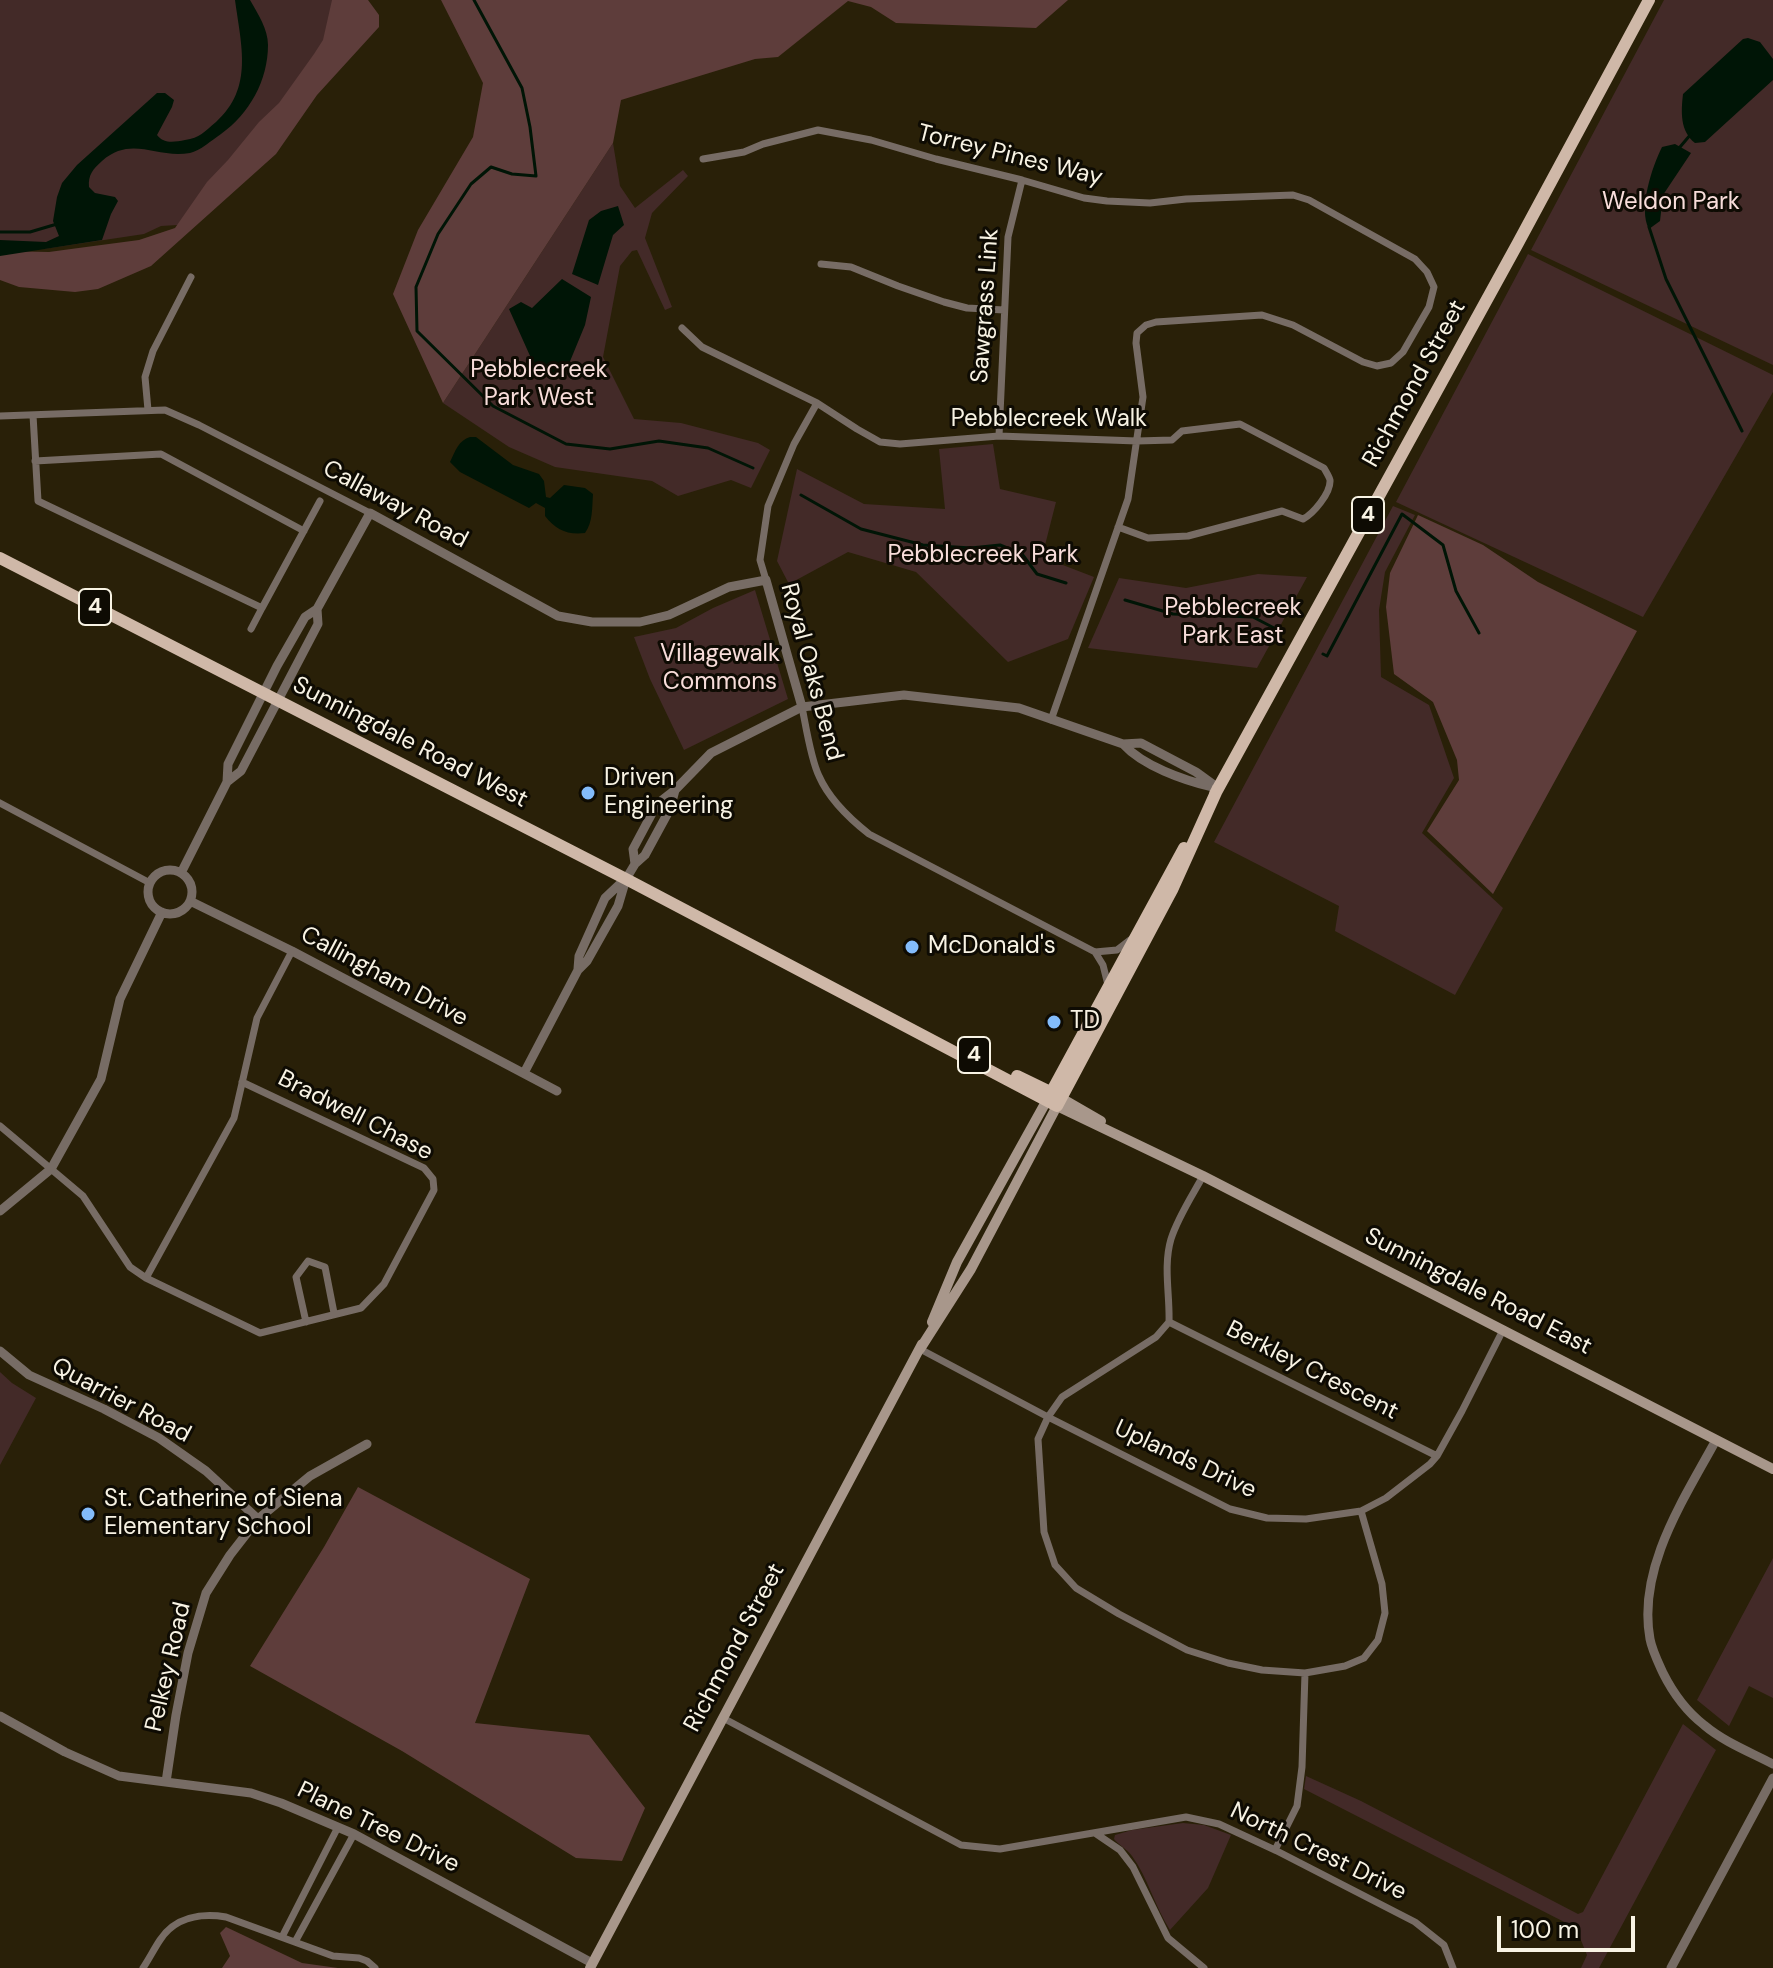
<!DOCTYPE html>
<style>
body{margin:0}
#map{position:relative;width:1773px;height:1968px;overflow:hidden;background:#292008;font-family:"DM Sans",sans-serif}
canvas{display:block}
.scale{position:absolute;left:1497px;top:1916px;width:138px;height:36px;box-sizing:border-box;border:4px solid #f8f3e4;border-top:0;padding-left:10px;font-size:24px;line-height:28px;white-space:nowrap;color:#f8f3e4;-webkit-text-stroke:6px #0e0b03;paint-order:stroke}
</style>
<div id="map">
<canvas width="1773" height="1968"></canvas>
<div class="scale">100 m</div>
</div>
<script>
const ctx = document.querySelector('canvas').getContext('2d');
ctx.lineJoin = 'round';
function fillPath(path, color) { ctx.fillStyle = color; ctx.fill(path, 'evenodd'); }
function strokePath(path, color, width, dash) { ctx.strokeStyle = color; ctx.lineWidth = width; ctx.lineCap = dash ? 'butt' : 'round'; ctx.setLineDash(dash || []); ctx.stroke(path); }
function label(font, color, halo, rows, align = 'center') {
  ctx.font = font + ' "DM Sans",sans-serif'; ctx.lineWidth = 6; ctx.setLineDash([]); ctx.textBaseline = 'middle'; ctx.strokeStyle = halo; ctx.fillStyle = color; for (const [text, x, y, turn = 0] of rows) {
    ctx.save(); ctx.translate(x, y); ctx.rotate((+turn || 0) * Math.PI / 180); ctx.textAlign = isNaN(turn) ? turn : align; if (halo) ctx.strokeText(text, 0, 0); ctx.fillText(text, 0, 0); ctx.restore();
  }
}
fillPath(new Path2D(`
 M0,0H345L332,40L194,224L161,226L144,234L44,249L0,246Z
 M1664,0H1773V365L1531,250Z
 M613,143L620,186L635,208L683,170L688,176L652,213L645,238L672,307L665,310L637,250L632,251L620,266L603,357L634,419L681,423L758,443L770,450L751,488L731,480L678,496L652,481L555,467L509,447L443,403Z
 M1528,254L1773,375V392L1643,617L1396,502Z
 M993,444L1000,489L1056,502L1042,557L1094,577L1068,639L1008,662L916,572L848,552L789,584L777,561L797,469L864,504L945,509L939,449Z
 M1393,506L1415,515L1385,572L1379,610L1381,677L1429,705L1454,778L1422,833L1503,908L1455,995L1335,931L1339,906L1214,842Z
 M1258,574L1307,577L1257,668L1088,648L1119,578L1186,588Z
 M755,590L788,699L684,750L650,679L634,637L676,628L713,608Z
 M0,1372L12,1383L36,1398L0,1465Z
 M1773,1558V1698L1749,1686L1729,1726L1697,1700Z
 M1683,1724L1716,1750L1599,1968H1581L1587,1955L1576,1928L1304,1789L1306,1776L1361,1801L1578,1914L1583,1912Z
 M1183,1823L1204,1825L1231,1835L1208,1888L1170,1930C1155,1907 1148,1878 1132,1856C1127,1849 1119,1845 1114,1839L1115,1835L1132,1830Z`), '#432a28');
fillPath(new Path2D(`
 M332,0H368L379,15V27L317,95L276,154L151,266L98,289L75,292L19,287L0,280V251L49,252L71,249L139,240L175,228L207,182L228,160L259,122L279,103L314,54L323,40Z
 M441,0H1068L1036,28L896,23L871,7L848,1L778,57L755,59L621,100L613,143L443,403L393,294L418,230L473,137L483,83Z
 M1418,515L1483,545L1538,582L1637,631L1493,894L1427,831L1459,780L1457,760L1433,702L1394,674L1386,607L1390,573Z
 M358,1487L530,1579L475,1723L589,1735L645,1808L622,1861L576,1858L402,1751L250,1666L324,1547Z
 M226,1927L302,1963L338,1968H222L230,1956L220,1933Z`), '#5e3d3b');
fillPath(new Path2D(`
 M235,0H250C258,14 268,29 268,45C268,81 249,114 221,134C212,140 200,151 190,153C156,159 132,135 102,161C93,169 88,175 89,187L95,193L115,197L118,201L111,214L102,240L0,256V240L46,242L59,236L53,221L57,197L62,183L77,165L157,93H165L174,100L172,107L157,135C164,144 174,142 185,140C200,138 204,132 216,122C254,88 241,45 235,0Z
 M1748,38L1760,42L1773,59V80L1705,142L1695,143C1680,131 1681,112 1683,94L1743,39Z
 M1675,144L1691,153L1663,195L1660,221L1649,229C1638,209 1652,167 1662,147Z
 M618,206L624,225L613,235L598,285L572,274L589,220L601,211Z
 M562,279L591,297L585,325L566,371L553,379L535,367L509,309L521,302L532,308Z
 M470,437H476L513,465L539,474L544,481L546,497L550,498L564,485L585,488L593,494C592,508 593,522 585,533C567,535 556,530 545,516V508L536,503L529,508L460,472L450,462C455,451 459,440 470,437Z`), '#001506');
strokePath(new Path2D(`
 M474,0L522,88L530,127L536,176L512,174L491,167L471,184L438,234L416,287L417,331L493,406L566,444L610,449L659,441L708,448L753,468
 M1680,147L1691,134
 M1649,227L1666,279L1742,431
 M0,232H30L57,224
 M801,495L861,529L923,545L971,548L1000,545L1022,554L1037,574L1066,583
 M1125,600L1173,614L1253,617L1276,629
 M1323,654L1327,656L1402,514L1443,545L1456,591L1479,633`), '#001506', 3);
strokePath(new Path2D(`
 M703,159L744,152L763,144L818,130L871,140L936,159L1022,180L1084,198L1107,201L1150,203L1186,199L1293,195L1309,200L1415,259L1427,272L1434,287L1429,307L1403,352L1391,363L1377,366L1363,362L1293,325L1262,315L1156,322L1146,325L1137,333L1136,343L1143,397L1128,499L1051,720
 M821,264L851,267L898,286L944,302L967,308L1004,310
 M682,328L702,347L817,403L857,429L880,442L900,444L999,436L1137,441L1172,440L1182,431L1240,424L1324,468C1326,472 1329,476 1330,480C1331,493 1313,514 1303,519L1282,511L1188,536L1148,538L1118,527
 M148,410L145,377L153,351L191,277
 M33,415L38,501L262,608L320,501
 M0,416L165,410L199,425L370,513
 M999,436L1008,237L1022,180
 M35,461L161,454L304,531
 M766,580L760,560L768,506L794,444L817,403
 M251,629L262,608
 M802,707C806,727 811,760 819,776C829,799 850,819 869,834L1095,952L1117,950L1130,940
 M0,803L150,883
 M1095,952L1103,965L1108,985
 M0,1126L83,1196L130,1267L146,1278L260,1333L361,1308L384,1284L434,1190L433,1179L424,1168L242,1082
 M1203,1176C1192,1196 1178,1217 1171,1239C1163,1266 1170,1295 1169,1322L1156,1337L1062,1397L1048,1417L1038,1439L1044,1532L1055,1565L1076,1588L1119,1614L1187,1650L1228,1663L1262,1670L1305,1673L1345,1666L1364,1658L1378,1640L1385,1613L1382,1584L1361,1511
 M146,1278L234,1118L257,1018L292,951
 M306,1322L296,1277L308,1261L325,1267L334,1313
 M1169,1322L1437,1456
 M920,1349L1048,1417L1230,1509L1267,1518L1306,1519L1361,1511L1386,1498L1430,1464L1437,1456L1462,1411L1503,1330
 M723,1718L961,1845L1000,1849L1186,1817L1219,1824L1275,1850L1415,1922L1444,1945L1453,1968
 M1095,1833L1120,1850L1133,1867L1168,1938L1204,1968
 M1275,1850L1297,1806L1302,1767L1305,1673
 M282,1937L338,1827
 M295,1942L354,1834
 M143,1968C149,1959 154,1949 160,1940C175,1917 201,1913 226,1917L333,1956L359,1958L367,1961L375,1968`), '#776c65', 7);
strokePath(new Path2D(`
 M1123,744C1143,766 1183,780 1212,787
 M227,782L228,764L277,666L305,617L317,609L370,513L558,616L592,622H640L669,615L729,587L766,580L802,707
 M635,864L633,849L657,804L675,790L711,753L802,707L904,695L1019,708L1123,744L1141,743L1196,772L1218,788
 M148 892a22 22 0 1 1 44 0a22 22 0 1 1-44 0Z
 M181,873L227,782L241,771L318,624L317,609
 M190,901L292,951L557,1091
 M578,969L579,956L605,898L623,881
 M524,1073L578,970L587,961L618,906L626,879L635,864L645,855L670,809L675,790
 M0,1211L51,1169L101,1079L120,999L162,912
 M0,1351L29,1375L104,1409L159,1438L206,1471L258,1519
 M1716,1440C1684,1499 1637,1568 1650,1639C1652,1650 1658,1662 1663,1673C1673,1693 1686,1711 1704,1725C1724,1742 1750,1752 1773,1764
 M0,1716L65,1752L119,1776L251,1793L281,1803L354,1834L592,1963
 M166,1782L176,1715L188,1653L206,1593L230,1555L258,1519L310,1476L367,1444
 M1671,1968L1773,1778`), '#776c65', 9);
strokePath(new Path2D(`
 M1056,1095L1101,1121
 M932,1322L957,1262L1047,1100
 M920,1349L971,1269L1057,1106L1203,1176L1773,1469
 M590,1968L922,1344`), '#a8978b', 10);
strokePath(new Path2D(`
 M0,558L626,879L1057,1106L1172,890L1218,788
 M1215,794L1518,243L1649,0
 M1017,1076L1050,1092
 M1047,1100L1184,848`), '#cfb8a8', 12);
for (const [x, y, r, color] of [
 [588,793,8,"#83bcfb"],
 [912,947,8,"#83bcfb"],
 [1054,1022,8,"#83bcfb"],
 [88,1514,8,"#83bcfb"]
]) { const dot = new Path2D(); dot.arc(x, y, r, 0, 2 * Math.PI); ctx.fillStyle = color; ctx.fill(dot); strokePath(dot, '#0e0b03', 3); }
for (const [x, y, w] of [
 [1368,515,32],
 [95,607,32],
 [974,1055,32]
]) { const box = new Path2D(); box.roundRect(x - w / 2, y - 18, w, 36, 6); ctx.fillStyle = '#0e0b03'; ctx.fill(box); strokePath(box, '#f8f3e4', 2); }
label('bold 22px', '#f8f3e4', null, [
 ["4",1368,515],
 ["4",95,607],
 ["4",974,1055]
]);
label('24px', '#f8f3e4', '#0e0b03', [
 ["Torrey Pines Way",1010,156,14],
 ["Sawgrass Link",986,306,-86],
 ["Richmond Street",1415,384,-61],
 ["Pebblecreek Walk",1049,420],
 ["Callaway Road",395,505,28],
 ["Royal Oaks Bend",811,672,75],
 ["Sunningdale Road West",410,743,27],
 ["Callingham Drive",384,977,28],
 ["Bradwell Chase",355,1116,27],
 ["Sunningdale Road East",1478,1292,27],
 ["Berkley Crescent",1312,1371,27],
 ["Quarrier Road",121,1401,28],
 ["Uplands Drive",1185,1460,25],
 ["Richmond Street",735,1648,-62],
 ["Pelkey Road",169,1667,-77],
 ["Plane Tree Drive",378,1828,26],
 ["North Crest Drive",1318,1852,26]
]);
label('24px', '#f8ddda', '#0e0b03', [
 ["Weldon Park",1671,203],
 ["Pebblecreek",539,371],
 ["Park West",539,399],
 ["Pebblecreek Park",983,556],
 ["Pebblecreek",1233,609],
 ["Park East",1233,637],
 ["Villagewalk",720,655],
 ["Commons",720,683]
]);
label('24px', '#f8f3e4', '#0e0b03', [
 ["Driven",604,779],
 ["Engineering",604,807],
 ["McDonald's",928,947],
 ["TD",1070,1022],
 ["St. Catherine of Siena",104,1500],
 ["Elementary School",104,1528]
], 'left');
</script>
